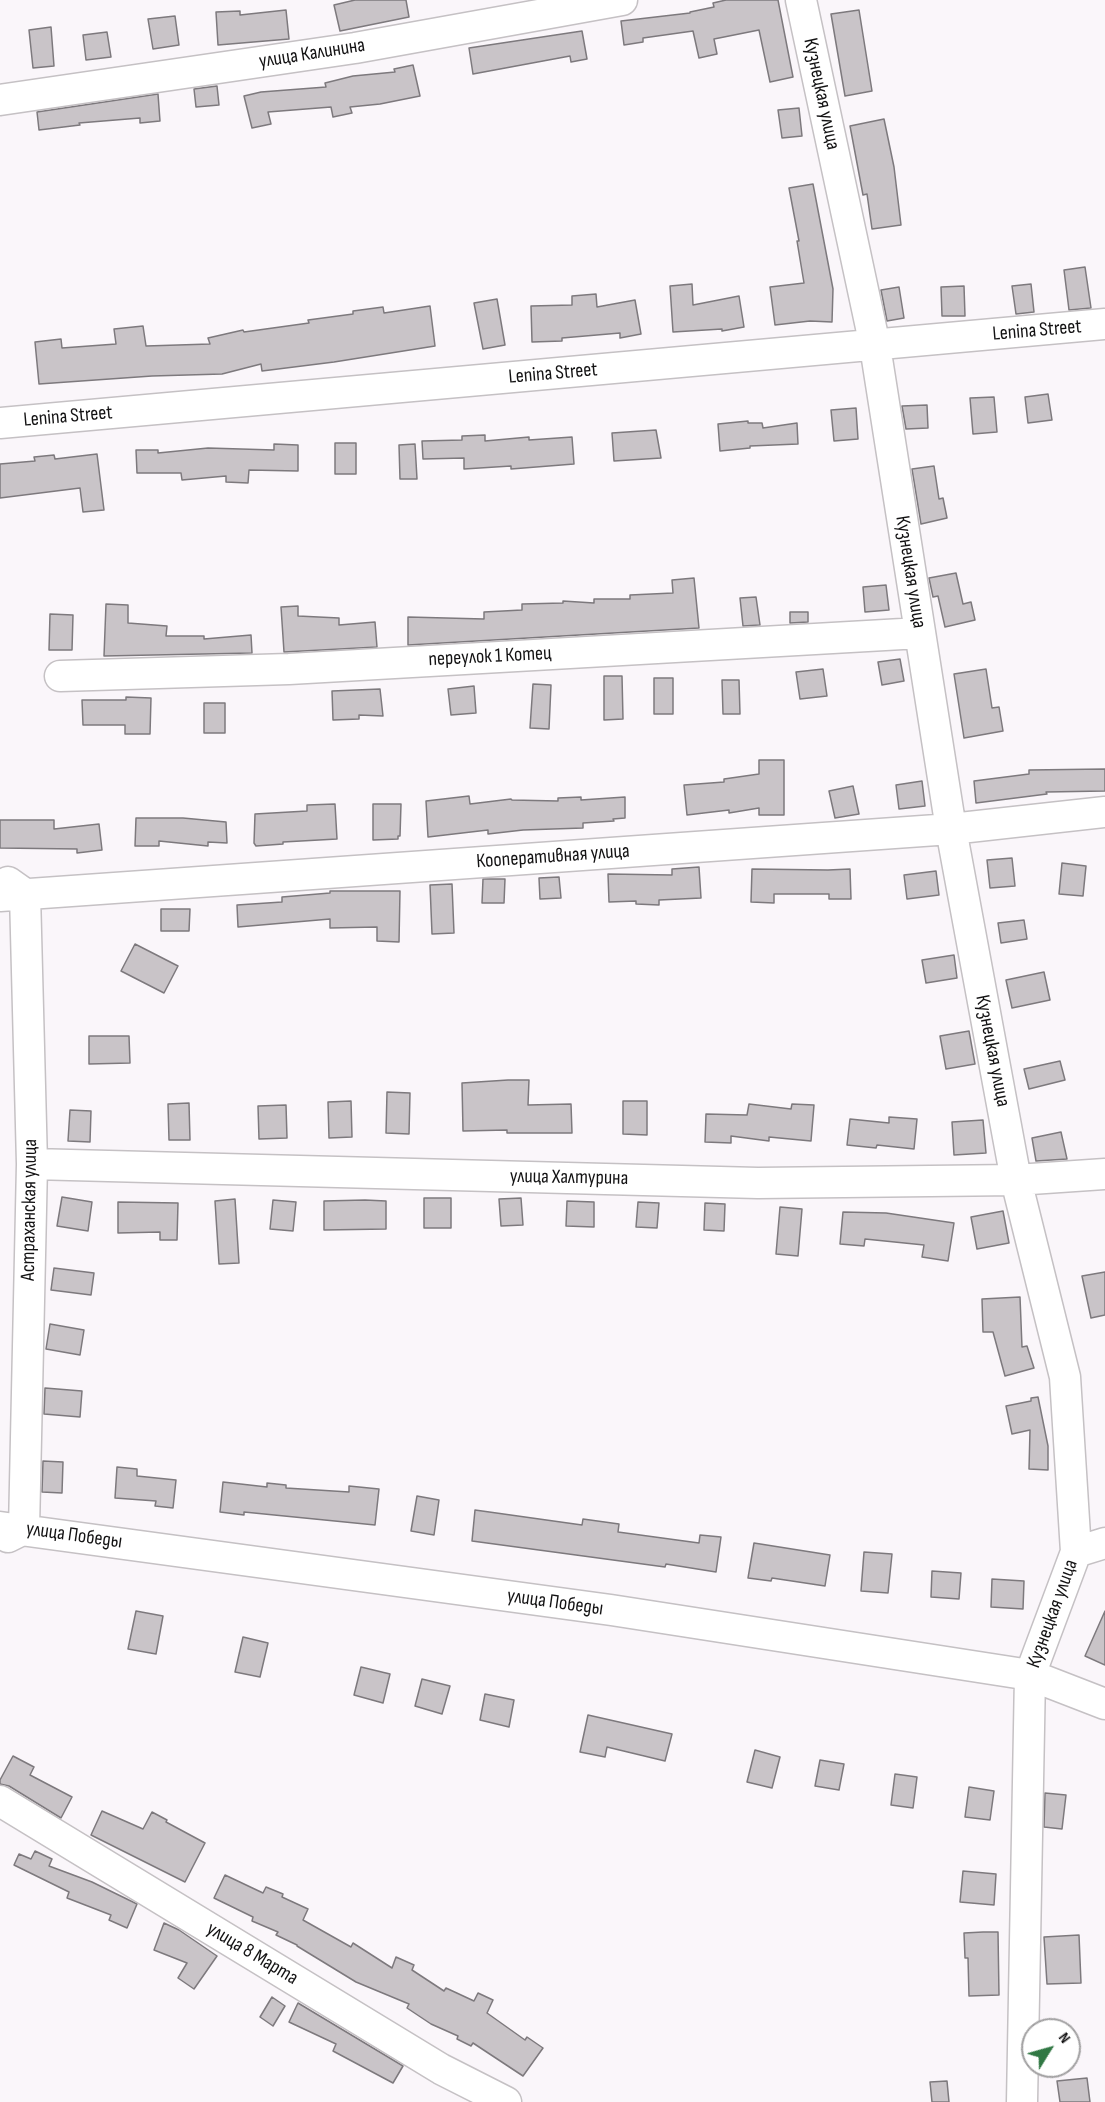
<!DOCTYPE html>
<meta charset="utf-8">
<style>
body{margin:0}
#map{position:relative;width:1105px;height:2102px;overflow:hidden;background:#faf6fa;font-family:"Sofia Sans Condensed",sans-serif}
canvas{display:block}
.north{position:absolute;left:1021px;top:2018px;width:60px;height:60px;box-sizing:border-box;background:#fff;border:2px solid #a1a0a1;border-radius:50%;rotate:53deg;font-size:16px;font-weight:700;line-height:24px;text-align:center;color:#131213}
.north::after{content:'';display:block;margin:auto;width:21px;height:27px;background:#317844;clip-path:polygon(50% 0,100% 100%,50% 72%,0 100%)}
</style>
<div id="map">
<canvas width="1105" height="2102"></canvas>
<div class="north">N</div>
</div>
<script>
const ctx = document.querySelector('canvas').getContext('2d');
ctx.lineJoin = 'round';
function fillPath(path, color) { ctx.fillStyle = color; ctx.fill(path, 'evenodd'); }
function strokePath(path, color, width, dash) { ctx.strokeStyle = color; ctx.lineWidth = width; ctx.lineCap = dash ? 'butt' : 'round'; ctx.setLineDash(dash || []); ctx.stroke(path); }
function label(font, color, halo, rows, align = 'center') {
  ctx.font = font + ' "Sofia Sans Condensed",sans-serif'; ctx.lineWidth = 4.5; ctx.setLineDash([]); ctx.textBaseline = 'middle'; ctx.strokeStyle = halo; ctx.fillStyle = color; for (const [text, x, y, turn = 0] of rows) {
    ctx.save(); ctx.translate(x, y); ctx.rotate((+turn || 0) * Math.PI / 180); ctx.textAlign = isNaN(turn) ? turn : align; if (halo) ctx.strokeText(text, 0, 0); ctx.fillText(text, 0, 0); ctx.restore();
  }
}
const building = new Path2D(`
 M355,0H406L409,17L340,31L334,5Z
 M726,0H778L793,77L770,82L759,30L714,39L717,54L699,58L693,31L643,38V42L624,45L621,21L690,13V12L714,7L713,3Z
 M286,10L289,39L218,45L216,12L240,11V15Z
 M859,10L872,91L845,96L831,14Z
 M175,16L179,45L153,49L148,19Z
 M51,27L54,66L33,68L29,30Z
 M582,31L587,59L571,62L570,56L473,74L469,48Z
 M107,32L111,57L86,60L83,35Z
 M413,65L420,96L380,104L350,107L352,113L333,117L331,107L268,112L271,124L252,128L244,96L261,92L326,87L325,83L353,76L395,72L394,69Z
 M217,86L219,105L196,107L194,89Z
 M158,94L160,121L140,123V118L79,123L80,125L39,130L37,112Z
 M799,108L802,136L782,138L778,110Z
 M884,119L894,167L901,225L872,229L867,194L863,195L850,126Z
 M813,184L833,289L832,322L810,321L775,325L770,287L804,283L797,241H799L789,188Z
 M1085,267L1091,308L1069,310L1064,270Z
 M692,284L693,305L739,296L744,327L722,331V329L673,332L670,286Z
 M1031,284L1034,312L1016,314L1012,286Z
 M964,286L965,316H942L941,287Z
 M899,287L904,318L887,321L881,290Z
 M596,294L597,307L635,300L641,334L620,338V333L562,338V341L532,342L531,306L572,305V296Z
 M497,299L505,345L483,349L474,303Z
 M430,306L435,346L334,362L262,371L261,364L222,374L152,376L39,384L35,342L61,339L62,348L116,344L114,329L143,326L146,346L210,344L208,338L243,330L244,332L309,323L308,320L353,314V311L383,307L384,313Z
 M1048,394L1052,420L1028,423L1025,397Z
 M994,397L997,432L973,434L970,398Z
 M927,405L928,428L906,429L902,406Z
 M856,408L858,439L834,441L831,410Z
 M748,421V423H762L763,428L797,423L798,444L750,446V448L720,451L718,424Z
 M656,430L661,458L614,461L612,433Z
 M485,435V441L529,437V440L572,437L574,464L511,469V466L464,469V458L423,459L422,441L462,440V436Z
 M335,443H356V474H335Z
 M274,444L298,445V471L249,470L248,483L226,482V476L182,480L181,473H137L136,450H158V453L208,448L274,450Z
 M415,444L417,479H400L399,445Z
 M97,454L104,510L83,512L80,488L0,498V464L35,461L34,457L54,455L55,459Z
 M934,466L939,499L943,498L947,518L921,524L912,469Z
 M956,573L963,604L971,602L975,620L945,627L938,596L933,597L929,578Z
 M694,578L699,628L408,645V617L484,619V612L522,610V604L563,603V601L594,603V599H630V595L673,593L672,580Z
 M886,585L889,610L865,612L863,587Z
 M756,597L760,625L743,626L740,598Z
 M106,604L128,605V623L167,626L166,636H204V639L251,635L252,653L104,656Z
 M298,606V616L339,618V625L375,622L377,647L284,652L281,607Z
 M790,612H808V622L790,623Z
 M50,614L73,615L72,650H49Z
 M900,659L904,681L882,685L878,662Z
 M823,669L827,696L800,699L796,672Z
 M986,669L992,708L999,707L1003,731L964,738L954,674Z
 M604,676H622L623,719L604,720Z
 M654,678H673V714H654Z
 M722,680H739L740,714H723Z
 M533,684L551,685L549,729L530,728Z
 M474,686L476,713L451,715L448,689Z
 M380,689L383,716L359,715V719L333,720L332,691Z
 M126,697L151,698L150,734H125V725H83L82,700H126Z
 M204,703H225V733H204Z
 M759,760H784V815H759V808L729,813V810L687,815L684,785L724,782V779L759,774Z
 M1105,769V791L1046,792L1047,794L976,803L974,781L1029,774V770Z
 M922,781L925,806L899,809L896,785Z
 M853,786L859,814L835,818L829,791Z
 M469,796L470,804L511,799L512,800L558,801V798L581,797V800L625,797V818L613,819L614,821L583,823V828L523,830L488,834V830L428,837L426,801Z
 M335,804L337,839L283,842V844L256,846L254,843L255,814L307,811V805Z
 M373,804H401L400,836H398V839L373,840Z
 M136,818H183L226,822L227,843L208,842V846L159,841V846H135Z
 M0,820H54V829L99,824L102,850L77,853V849L0,848Z
 M1012,858L1015,886L990,888L987,860Z
 M1062,863L1086,866L1083,896L1059,894Z
 M699,867L701,898L659,900V905L636,904V901L609,902L608,874L672,875V869Z
 M752,869L828,870L850,869L851,899H829V894H774V903L751,902Z
 M936,871L939,895L907,899L904,875Z
 M559,877L561,898L540,899L539,878Z
 M483,879H505L504,903H482Z
 M452,884L454,933L432,934L430,885Z
 M330,891H400L399,942L377,941V927L330,928V919L238,927L237,905L282,902V897L330,893Z
 M161,909H190L189,931H161Z
 M1024,920L1027,939L1001,943L998,923Z
 M135,944L178,966L164,993L121,971Z
 M954,955L957,978L926,983L922,960Z
 M1044,972L1050,1000L1012,1008L1006,980Z
 M969,1031L975,1064L946,1069L940,1036Z
 M89,1036H129L130,1063L89,1064Z
 M1060,1061L1065,1080L1029,1089L1024,1069Z
 M508,1080H529L528,1105L571,1104L572,1133H507V1130L463,1131L462,1083Z
 M387,1092L410,1093L409,1134L386,1133Z
 M351,1101L352,1137L329,1138L328,1102Z
 M623,1101H647V1135L623,1134Z
 M189,1103L190,1140H169L168,1104Z
 M749,1104L791,1109L792,1104L814,1105L811,1141L769,1137V1141L731,1136V1143L705,1142L706,1114L747,1115Z
 M286,1105L287,1138L259,1139L258,1106Z
 M70,1110L91,1111L90,1142L68,1141Z
 M889,1117L917,1119L914,1149L877,1145L876,1148L847,1145L850,1119L889,1123Z
 M983,1120L986,1153L954,1155L952,1122Z
 M1061,1132L1067,1159L1036,1161L1032,1138Z
 M62,1197L92,1202L88,1231L57,1226Z
 M424,1198H451V1228H424Z
 M521,1198L523,1225L501,1226L499,1199Z
 M235,1199L239,1263L219,1264L215,1201Z
 M273,1200L296,1202L293,1231L270,1229Z
 M365,1200L386,1201V1229L324,1230V1201Z
 M567,1201L594,1202V1227L566,1226Z
 M118,1202L178,1203L177,1240H160V1232L118,1233Z
 M638,1202L659,1203L657,1228L636,1227Z
 M705,1203L725,1204L724,1231L704,1230Z
 M780,1207L802,1209L798,1256L776,1254Z
 M1003,1211L1009,1243L977,1249L971,1217Z
 M843,1212L886,1213L954,1223L948,1261L922,1257L924,1245L865,1239L864,1246L840,1244Z
 M54,1268L94,1273L91,1295L51,1290Z
 M1105,1272V1315L1091,1318L1082,1276Z
 M1020,1297L1022,1347L1027,1346L1034,1368L1005,1376L993,1332H983L982,1299Z
 M50,1324L84,1330L80,1355L46,1349Z
 M45,1388L82,1391L80,1417L44,1414Z
 M1038,1397L1048,1446V1470L1029,1469L1030,1430L1012,1434L1006,1406L1031,1401V1398Z
 M43,1461L63,1462L62,1493L42,1492Z
 M117,1467L137,1469V1476L176,1480L173,1508L155,1506L156,1501L115,1498Z
 M223,1482L267,1487V1483L286,1485V1488L349,1492V1486L379,1489L375,1525L244,1512V1515L220,1512Z
 M417,1496L439,1500L434,1535L411,1531Z
 M475,1510L582,1525L583,1519L619,1524L618,1532L699,1543L700,1535L721,1537L716,1572L666,1564L665,1567L472,1541Z
 M754,1543L830,1555L825,1586L772,1578L771,1581L748,1578Z
 M864,1552L892,1554L888,1593L861,1591Z
 M932,1571L961,1573L959,1599L931,1597Z
 M992,1579L1024,1581L1023,1609L991,1607Z
 M136,1611L163,1616L156,1654L128,1649Z
 M1105,1611V1665L1085,1656Z
 M243,1637L268,1643L260,1677L235,1672Z
 M361,1667L390,1674L383,1703L354,1695Z
 M422,1679L450,1686L442,1714L415,1706Z
 M485,1694L514,1700L509,1727L480,1720Z
 M588,1715L672,1734L665,1761L607,1747L605,1757L580,1752Z
 M755,1750L780,1757L772,1788L747,1782Z
 M13,1756L34,1767L30,1775L72,1797L61,1818L9,1786L0,1784V1780Z
 M820,1760L844,1764L839,1790L815,1786Z
 M895,1774L917,1777L913,1808L891,1805Z
 M969,1787L994,1791L990,1820L965,1817Z
 M1045,1793L1066,1795L1062,1829L1044,1827Z
 M102,1811L143,1829L152,1812L167,1820L166,1822L205,1843L185,1882L91,1835Z
 M35,1851L52,1859L49,1866L92,1882L137,1904L127,1928L109,1920L111,1915L67,1898L69,1892L14,1865L19,1854L31,1859Z
 M963,1871L996,1874L994,1905L960,1902Z
 M225,1875L263,1893L266,1887L283,1894L282,1897L308,1909L303,1920L351,1947L353,1943L392,1968L396,1957L414,1965L412,1970L444,1991L446,1988L474,2001L478,1993L493,2000L487,2013L525,2040L527,2037L543,2048L523,2076L473,2043L471,2046L457,2039L458,2036L431,2024L407,2008L409,2004L356,1982L297,1946V1945L276,1935L278,1932L252,1921L253,1917L214,1898Z
 M164,1923L179,1930L217,1956L194,1989L178,1978L187,1963L154,1950Z
 M983,1932H998L999,1995L969,1996L968,1958H965L964,1933Z
 M1079,1935L1081,1983L1047,1984L1044,1937Z
 M272,1997L285,2006L273,2026L260,2017Z
 M298,2003L403,2066L393,2083L333,2051L336,2044L289,2022Z
 M1087,2078L1090,2102H1060L1057,2081Z
 M947,2081L949,2102H932L930,2082Z`);
fillPath(building, '#c9c4c8');
strokePath(building, '#7d797d', 1.5);
const minor = new Path2D(`
 M801,0L875,346L951,829L1016,1180L1065,1377L1076,1552L1030,1675L1022,2102
 M0,100L355,48L622,0
 M0,423L1105,324
 M60,676L289,669L920,633
 M8,882L25,894L32,1164L24,1529L8,1537
 M0,896L951,829L1105,812
 M32,1164L758,1183L1016,1180L1105,1174
 M0,1527L611,1610L1030,1675L1105,1704
 M1076,1552L1105,1543
 M0,1801L441,2069L506,2102`);
strokePath(minor, '#c5c1c4', 33);
strokePath(minor, '#fff', 30);
label('20px', '#131213', '#fff', [
 ["улица Калинина",312,54,-9],
 ["Кузнецкая улица",821,94,78],
 ["Lenina Street",1037,331,-5],
 ["Lenina Street",553,374,-5],
 ["Lenina Street",68,417,-5],
 ["Кузнецкая улица",910,572,81],
 ["переулок 1 Котец",490,657,-3],
 ["Кооперативная улица",553,857,-4],
 ["Кузнецкая улица",992,1051,79],
 ["улица Халтурина",569,1178,1],
 ["Астраханская улица",30,1210,-89],
 ["улица Победы",74,1536,8],
 ["улица Победы",555,1603,8],
 ["Кузнецкая улица",1053,1614,-70],
 ["улица 8 Марта",252,1954,31]
]);
</script>
